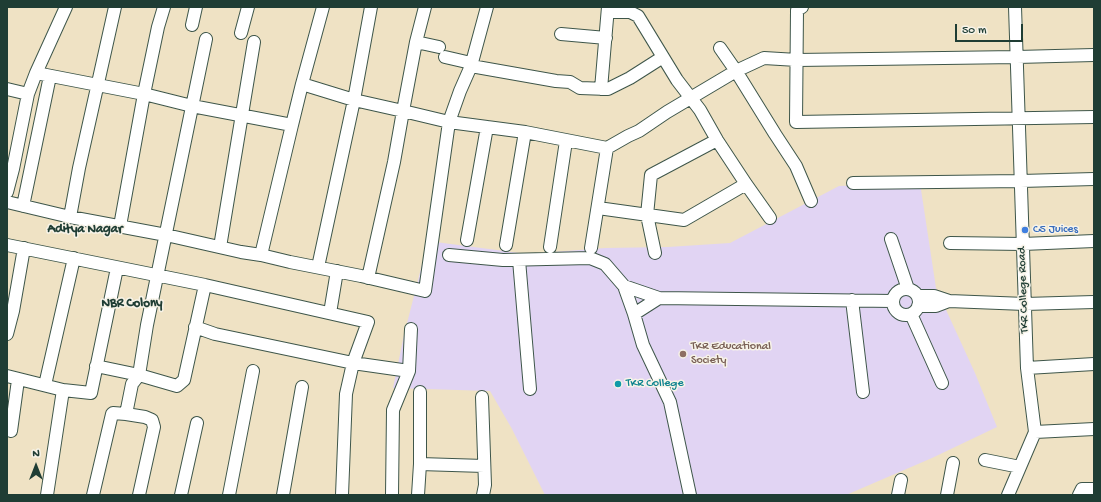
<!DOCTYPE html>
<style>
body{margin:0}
#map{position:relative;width:1101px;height:502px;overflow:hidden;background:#efe2c4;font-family:"Gochi Hand",sans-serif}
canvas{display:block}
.frame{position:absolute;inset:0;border:8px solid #1f3d34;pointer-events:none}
.north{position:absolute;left:16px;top:446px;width:40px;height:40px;-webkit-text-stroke:3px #f7f3e8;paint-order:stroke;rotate:0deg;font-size:11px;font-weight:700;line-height:16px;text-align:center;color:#1f3d34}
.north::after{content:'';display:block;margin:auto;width:14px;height:18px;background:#1f3d34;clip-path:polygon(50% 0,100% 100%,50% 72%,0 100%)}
.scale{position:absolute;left:955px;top:24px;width:68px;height:18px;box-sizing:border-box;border:2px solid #1f3d34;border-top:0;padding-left:5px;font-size:12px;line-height:14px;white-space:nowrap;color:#1f3d34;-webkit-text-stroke:3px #f7f3e8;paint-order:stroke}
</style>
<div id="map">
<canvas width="1101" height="502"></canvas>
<div class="frame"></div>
<div class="north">N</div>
<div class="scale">50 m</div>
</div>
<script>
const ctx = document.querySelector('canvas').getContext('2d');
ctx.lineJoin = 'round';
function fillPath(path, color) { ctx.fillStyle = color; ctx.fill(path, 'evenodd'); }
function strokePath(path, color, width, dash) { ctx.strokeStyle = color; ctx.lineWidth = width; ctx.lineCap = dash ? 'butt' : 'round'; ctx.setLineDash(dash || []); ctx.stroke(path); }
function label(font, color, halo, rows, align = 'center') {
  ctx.font = font + ' "Gochi Hand",sans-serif'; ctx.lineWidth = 3; ctx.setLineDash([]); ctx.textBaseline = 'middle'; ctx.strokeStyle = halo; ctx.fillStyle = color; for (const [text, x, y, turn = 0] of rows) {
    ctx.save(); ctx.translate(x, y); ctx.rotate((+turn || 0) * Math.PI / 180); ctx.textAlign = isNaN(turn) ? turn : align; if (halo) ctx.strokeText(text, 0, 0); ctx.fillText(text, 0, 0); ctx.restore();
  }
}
fillPath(new Path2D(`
 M920,183L936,288L975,373L997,427L932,458L846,495H545L512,429L490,391L393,388L404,335L428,241L527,254L605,248L668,247L730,243L839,186Z`), '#e1d4f3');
const minor = new Path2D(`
 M425,7L416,42L403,111L449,122L525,132L607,148L628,136L639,131L667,112L736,71L764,58L797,60L1017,57L1094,55
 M802,7L797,10L796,122L1094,117
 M608,12H630L638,16L677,80L700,110L717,140L746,184L770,218
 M192,25L196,7
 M241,33L248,7
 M561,34L606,38
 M416,42L439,47
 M720,48L736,71L775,134L796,166L811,201
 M445,57L471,63
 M471,66L556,81L570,82L580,88L608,89L630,78L663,57
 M36,73L144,94L192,106L292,125L302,84L323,7
 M302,84L354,100L403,111L394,162L368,278
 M7,89L28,94
 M601,89L608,7
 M853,183L1021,181L1094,179
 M7,192L13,169L28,94L36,73L66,7
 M7,202L70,217L166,235L241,252L261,255L290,262L361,276L425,291L449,122L460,91L471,66L487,7
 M23,206L50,76
 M598,208L684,220L746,184
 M70,217L79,168L115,7
 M120,226L144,94L158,27L164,7
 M891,239L908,289
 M467,240L487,127
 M950,243L1023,244L1094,241
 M7,245L205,285L368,322L353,363L346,394L342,495
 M506,245L525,132
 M220,247L254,42
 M550,247L566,141
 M591,248L607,148
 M655,253L647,215L651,175L717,140
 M261,255L292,125
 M449,255L503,260L590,258L605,264L624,286L634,314L659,298L893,301
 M519,260L530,389
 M318,267L354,100L371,7
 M624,286L659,298
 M893 302a13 13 0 1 1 26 0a13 13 0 1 1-26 0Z
 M918,296H934L949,301L1025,304L1094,302
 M852,300L863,392
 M918,306H936L949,301
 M330,313L337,271
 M634,314L643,345L670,402L690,495
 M911,314L942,383
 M195,327L215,334L353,363L409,371
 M7,334L13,311L24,248
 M96,366L139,375L177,386L184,380L205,285
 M1027,368L1094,364
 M7,376L63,390L91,393L117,268
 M45,385L74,258
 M482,397L485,485L483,495
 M126,414L145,417L152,420L154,427L139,495
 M11,431L18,380
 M1035,432L1094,429
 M985,460L1020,467
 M420,464L484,466
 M47,495L63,390
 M93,495L112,414L113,413L126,414L132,384L139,375L147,325L206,39
 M181,495L197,423
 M229,495L253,371
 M283,495L302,387
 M392,495L393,410L409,371L411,329
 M418,495L420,464V392
 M898,495L901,480
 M947,495L953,463
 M1008,495L1035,432L1027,368L1015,7
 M1079,495L1082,489H1094`);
strokePath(minor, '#3e564a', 14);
strokePath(minor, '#fff', 12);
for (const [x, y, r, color] of [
 [1025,230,4,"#3f7fe0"],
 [683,354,4,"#8d6e63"],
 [618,384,4,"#0f9aa8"]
]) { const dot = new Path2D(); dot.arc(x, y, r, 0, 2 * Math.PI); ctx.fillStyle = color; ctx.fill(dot); strokePath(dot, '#f7f3e8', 1.5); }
label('12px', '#366cbe', '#f7f3e8', [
 ["C5 Juices",1033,230]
], 'left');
label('12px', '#1f3d34', '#f7f3e8', [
 ["TKR College Road",1024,290,-92]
]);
label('12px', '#785e54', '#f7f3e8', [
 ["TKR Educational",691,347],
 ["Society",691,361]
], 'left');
label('12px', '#0d838f', '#f7f3e8', [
 ["TKR College",626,384]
], 'left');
label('bold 13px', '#1f3d34', '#f7f3e8', [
 ["Aditya Nagar",85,230],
 ["NBR Colony",132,304]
]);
</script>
